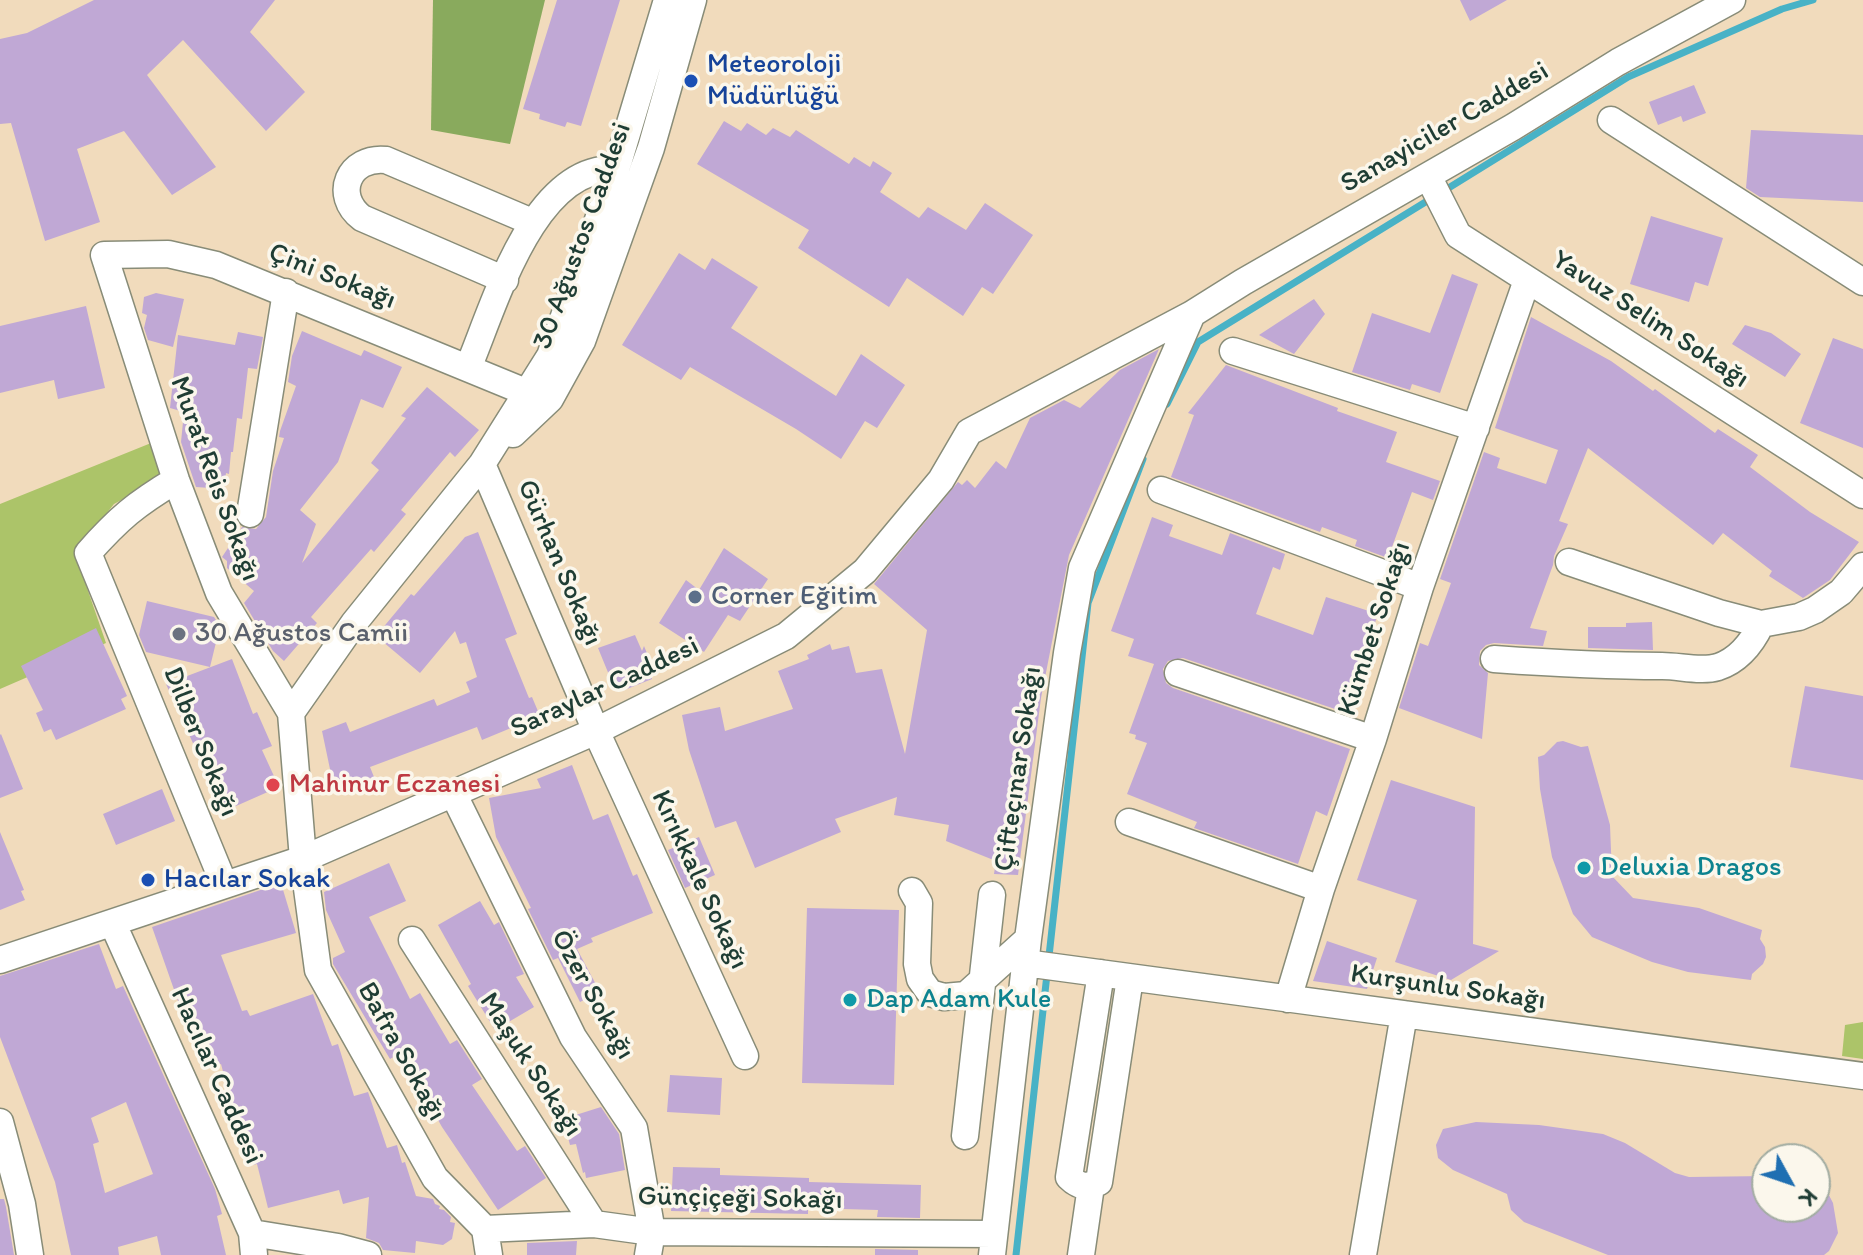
<!DOCTYPE html>
<meta charset="utf-8">
<style>
body{margin:0}
#map{position:relative;width:1863px;height:1255px;overflow:hidden;background:#f1dbbc;font-family:Itim,sans-serif}
canvas{display:block}
.north{position:absolute;left:1751px;top:1143px;width:80px;height:80px;box-sizing:border-box;background:#fbf7ec;border:2px solid #a3ada2;border-radius:50%;rotate:130deg;font-size:22px;font-weight:700;line-height:32px;text-align:center;color:#1f3d34}
.north::after{content:'';display:block;margin:auto;width:28px;height:36px;background:#1f6fb2;clip-path:polygon(50% 0,100% 100%,50% 72%,0 100%)}
</style>
<div id="map">
<canvas width="1863" height="1255"></canvas>
<div class="north">K</div>
</div>
<script>
const ctx = document.querySelector('canvas').getContext('2d');
ctx.lineJoin = 'round';
function fillPath(path, color) { ctx.fillStyle = color; ctx.fill(path, 'evenodd'); }
function strokePath(path, color, width, dash) { ctx.strokeStyle = color; ctx.lineWidth = width; ctx.lineCap = dash ? 'butt' : 'round'; ctx.setLineDash(dash || []); ctx.stroke(path); }
function label(font, color, halo, rows, align = 'center') {
  ctx.font = font + ' Itim,sans-serif'; ctx.lineWidth = 7; ctx.setLineDash([]); ctx.textBaseline = 'middle'; ctx.strokeStyle = halo; ctx.fillStyle = color; for (const [text, x, y, turn = 0] of rows) {
    ctx.save(); ctx.translate(x, y); ctx.rotate((+turn || 0) * Math.PI / 180); ctx.textAlign = isNaN(turn) ? turn : align; if (halo) ctx.strokeText(text, 0, 0); ctx.fillText(text, 0, 0); ctx.restore();
  }
}
fillPath(new Path2D(`
 M161,439L171,473L114,504L75,553L106,643L0,689V504Z
 M1863,1022V1059L1842,1056L1845,1025Z`), '#acc469');
fillPath(new Path2D(`
 M433,0H545L510,144L431,130Z`), '#89aa5d');
strokePath(new Path2D(`
 M1442,192L1628,77L1782,9L1813,0
 M1167,404L1198,342L1432,198
 M1016,1255L1088,603L1143,459`), '#48b2c6', 7);
fillPath(new Path2D(`
 M94,0H275L250,32L305,92L266,131L183,40L147,75L216,167L172,195L124,131L77,149L100,222L45,241L11,123L0,124V39L27,33Z
 M557,0H620L581,126L567,122L565,127L539,119L540,114L523,109Z
 M1460,0H1507L1470,21Z
 M1694,85L1706,113L1683,122L1681,116L1658,125L1649,102Z
 M724,121L741,131L747,123L766,135L773,128L790,137L796,130L849,164L854,157L870,167L873,161L892,173L880,192L919,218L928,207L966,230L985,203L1033,235L993,294L982,287L963,316L907,278L889,307L798,248L809,230L697,164Z
 M1751,130L1863,135V202L1760,197L1746,188Z
 M1651,216L1723,238L1708,286L1695,282L1689,302L1630,284Z
 M679,253L705,270L712,258L758,287L731,328L836,396L861,354L905,385L877,428L865,421L841,459L796,429L690,367L681,380L622,345Z
 M1452,274L1478,284L1440,393L1412,384L1410,390L1352,372L1372,313L1430,333Z
 M156,293L184,299L173,347L148,340L144,328L147,315L142,313L144,297Z
 M1314,299L1325,314L1294,354L1259,335Z
 M86,306L105,388L58,399L54,380L0,393V326Z
 M1531,317L1611,361L1653,391L1655,389L1715,433L1718,429L1758,455L1750,467L1810,512L1859,542L1830,580L1803,598L1769,576L1772,571L1723,533L1713,545L1588,448L1559,521L1568,524L1554,556L1553,565L1530,628L1547,631L1543,646L1494,643L1486,645L1480,651L1479,665L1488,673L1482,739L1399,708L1420,643L1428,646L1451,583L1440,579L1484,452L1500,458L1497,468L1546,484L1558,450L1495,428Z
 M1745,325L1771,333L1801,354L1785,377L1732,344Z
 M302,331L361,356L364,350L402,367L383,408L361,399L338,462L300,510L316,524L302,563L379,470L371,463L406,418L401,416L427,387L479,430L455,457L450,452L401,510L406,514L374,552L371,549L311,617L317,623L284,661L273,651L244,603L254,591L227,568V561L222,557L242,527L256,529L266,517L273,471L284,438L279,437L280,431L296,386L288,382L292,356Z
 M238,332L263,337L257,369L248,368L242,419L237,418L233,452H231L229,474L226,473L224,489L196,487L181,442L184,412L170,408L178,335L235,345Z
 M1833,338L1863,349V448L1800,423Z
 M1159,349L1069,555L1041,698L1018,875L994,874L996,861L946,841L949,825L894,815L897,797L835,819L841,832L755,868L736,821L715,828L689,750L682,715L720,707L725,731L793,709L778,671L809,659L807,655L830,644L832,650L849,646L856,673L882,669L905,754L927,630L874,584L958,482L962,485L967,480L975,488L996,461L1006,469L1030,418L1064,400L1080,408L1120,370Z
 M1226,365L1338,408L1337,411L1397,432L1386,462L1440,481L1433,500L1412,492L1388,558L1355,546L1357,540L1322,527L1320,532L1171,477L1194,415L1188,413Z
 M1152,517L1173,525L1169,536L1222,555L1230,533L1285,554L1280,570L1273,567L1256,614L1313,635L1326,597L1378,614L1344,712L1183,658L1168,661L1163,669L1166,683L1173,688L1350,749L1327,816L1316,811L1298,864L1194,828L1197,822L1127,794L1147,743L1135,739L1136,735L1129,733L1154,664L1128,656L1134,639L1111,631Z
 M478,532L517,634L505,639L529,698L532,697L540,716L482,740L477,727L370,767L374,777L335,793L322,731L346,722L350,732L434,699L437,706L470,692L466,682L477,677L466,642L460,644L455,631L420,673L376,636L411,594L414,596L465,537Z
 M724,548L768,579L740,621L728,615L704,652L659,623L686,580L699,590Z
 M147,601L214,617L220,626L210,667L146,652L139,635Z
 M1652,622L1653,650L1588,648V627H1626V623Z
 M96,628L127,696L121,699L126,709L56,740L51,729L44,732L36,713L43,710L21,666Z
 M635,635L642,651L644,646L654,670L649,672L652,679L622,691L619,685L614,687L598,648Z
 M232,659L253,714L257,712L272,746L262,750L279,787L227,810L211,772L207,774L166,684Z
 M1805,686L1863,696V780L1790,767Z
 M1,734L23,789L0,798V735Z
 M1563,741L1581,747L1588,746L1610,825L1612,876L1633,898L1699,908L1762,930L1760,939L1765,947L1766,957L1763,964L1752,974L1751,980L1688,972L1652,962L1592,937L1573,914L1552,857L1540,789L1538,757L1544,755L1557,742Z
 M572,765L593,820L608,814L633,876L637,874L653,913L591,938L593,942L577,949L600,992L580,1002L558,958L553,960L528,909L531,908L496,837L489,798L541,788L537,779Z
 M1391,780L1475,807L1473,944L1499,951L1451,980L1395,962L1417,900L1357,880Z
 M162,789L175,821L116,845L103,814Z
 M0,832L24,890L21,891L25,900L0,910Z
 M699,837L715,875L685,888L668,850Z
 M389,863L406,901L369,917L410,999L420,993L450,1044L457,1040L482,1079L472,1085L517,1151L525,1146L546,1178L498,1210L442,1127L400,1053L390,1059L333,964V958L345,952L326,910L324,892Z
 M281,883L296,933L221,955L242,1011L247,1010L250,1016L313,994L332,1046L338,1044L354,1096L368,1092L387,1148L397,1145L402,1163L405,1162L416,1196L433,1199L435,1204L440,1206L439,1209L444,1210L451,1217L450,1222L455,1223L452,1239L443,1245L416,1241L415,1253L383,1250L379,1243L366,1238L369,1197L343,1204L339,1190L268,1208L257,1164L248,1166L221,1064L210,1068L190,1016L184,1018L152,927Z
 M480,901L494,925L499,922L524,974L516,977L534,1007L495,1030L468,986L471,984L438,925Z
 M807,908L899,910L894,1085L802,1083Z
 M1327,941L1377,958L1367,989L1313,981Z
 M99,944L116,989L123,986L215,1189L222,1214L217,1216L226,1255H161L157,1236L118,1247L119,1255H71L55,1182L0,1037V976ZM126,1102L153,1174L105,1193L93,1144L99,1142L91,1118Z
 M670,1075L722,1078L720,1115L667,1112Z
 M601,1107L619,1134L625,1170L586,1178L585,1172L583,1173L576,1144L570,1145L563,1119Z
 M1476,1122L1539,1125L1603,1134L1625,1143L1675,1173L1689,1177L1767,1176V1207H1815V1168L1833,1203L1838,1233L1829,1251L1824,1255H1608L1524,1222L1511,1210L1507,1194L1453,1170L1438,1158L1436,1145L1443,1129Z
 M673,1167L720,1168V1175L809,1178V1182L921,1185L920,1218L877,1217L878,1210L808,1208V1214L671,1211Z
 M0,1199H4L6,1207L14,1255H0Z
 M577,1241L576,1255H527V1243Z
 M875,1249L918,1250V1255H875Z`), '#c0a8d5');
const minor = new Path2D(`
 M1611,120L1863,282
 M1428,176L1458,235L1863,495
 M505,280L362,218C332,195 349,156 386,160L532,222
 M1233,351L1476,428
 M468,368C494,307 533,165 616,169
 M513,434L550,399L582,341L651,148L693,0
 M482,464L596,731L745,1056
 M176,480C136,504 119,518 88,553L224,884
 M1161,490L1420,587
 M250,514L286,292
 M1569,562L1719,613L1761,624L1799,617L1815,610L1841,592L1863,566
 M1494,659C1551,663 1605,666 1662,666C1680,666 1701,672 1718,667C1739,660 1752,643 1761,624
 M1178,673L1373,739
 M291,713L219,593L176,480L104,255L168,254L216,265L528,393
 M453,793L573,1037L634,1128L652,1232L648,1255
 M1129,822L1321,889
 M912,891L919,903L917,964L920,979L930,993L944,997L966,995L1028,939
 M113,924L252,1233L254,1255
 M412,940L594,1224
 M0,960L303,859L596,731L786,636L865,571L941,480L969,432L1192,314L1243,282L1513,127L1618,62L1732,0
 M1025,963L1863,1076
 M1101,973L1069,1177C1079,1187 1087,1188 1099,1182L1130,978
 M1288,999L1321,889L1373,739L1420,587L1527,280
 M0,1122L22,1204L30,1255
 M965,1136L992,895
 M485,1229L594,1224L652,1232L994,1234
 M252,1233L338,1247L368,1255
 M489,1255L485,1229L435,1178L318,970L303,859L291,713L354,623L482,464L550,356L619,160L667,0
 M992,1255L1028,939L1067,653L1082,568L1192,314
 M1081,1255L1091,1186
 M1363,1255L1404,1014`);
strokePath(minor, '#888c78', 29);
strokePath(minor, '#fff', 26);
for (const [x, y, r, color] of [
 [691,81,8,"#1a4fb4"],
 [695,597,8,"#5c6f8a"],
 [179,634,8,"#6b7280"],
 [273,785,8,"#e0444e"],
 [1584,868,8,"#0f9aa8"],
 [148,880,8,"#1a4fb4"],
 [850,1000,8,"#0f9aa8"]
]) { const dot = new Path2D(); dot.arc(x, y, r, 0, 2 * Math.PI); ctx.fillStyle = color; ctx.fill(dot); strokePath(dot, '#fbf7ec', 3); }
label('28px', '#164399', '#fbf7ec', [
 ["Meteoroloji",707,65],
 ["Müdürlüğü",707,97],
 ["Hacılar Sokak",164,880]
], 'left');
label('28px', '#1f3d34', '#fbf7ec', [
 ["Sanayiciler Caddesi",1445,128,-30],
 ["30 Ağustos Caddesi",583,236,-70],
 ["Çini Sokağı",332,277,22],
 ["Yavuz Selim Sokağı",1650,320,33],
 ["Murat Reis Sokağı",214,479,70],
 ["Gürhan Sokağı",559,563,67],
 ["Kümbet Sokağı",1375,629,-72],
 ["Saraylar Caddesi",605,688,-25],
 ["Dilber Sokağı",200,742,68],
 ["Çifteçınar Sokağı",1019,769,-82],
 ["Kırıkkale Sokağı",699,880,65],
 ["Kurşunlu Sokağı",1448,988,8],
 ["Özer Sokağı",592,995,61],
 ["Bafra Sokağı",401,1052,61],
 ["Maşuk Sokağı",530,1065,57],
 ["Hacılar Caddesi",216,1076,66],
 ["Günçiçeği Sokağı",740,1199,1]
]);
label('28px', '#4e5e75', '#fbf7ec', [
 ["Corner Eğitim",711,597]
], 'left');
label('28px', '#5b616d', '#fbf7ec', [
 ["30 Ağustos Camii",195,634]
], 'left');
label('28px', '#be3a42', '#fbf7ec', [
 ["Mahinur Eczanesi",289,785]
], 'left');
label('28px', '#0d838f', '#fbf7ec', [
 ["Deluxia Dragos",1600,868],
 ["Dap Adam Kule",866,1000]
], 'left');
</script>
